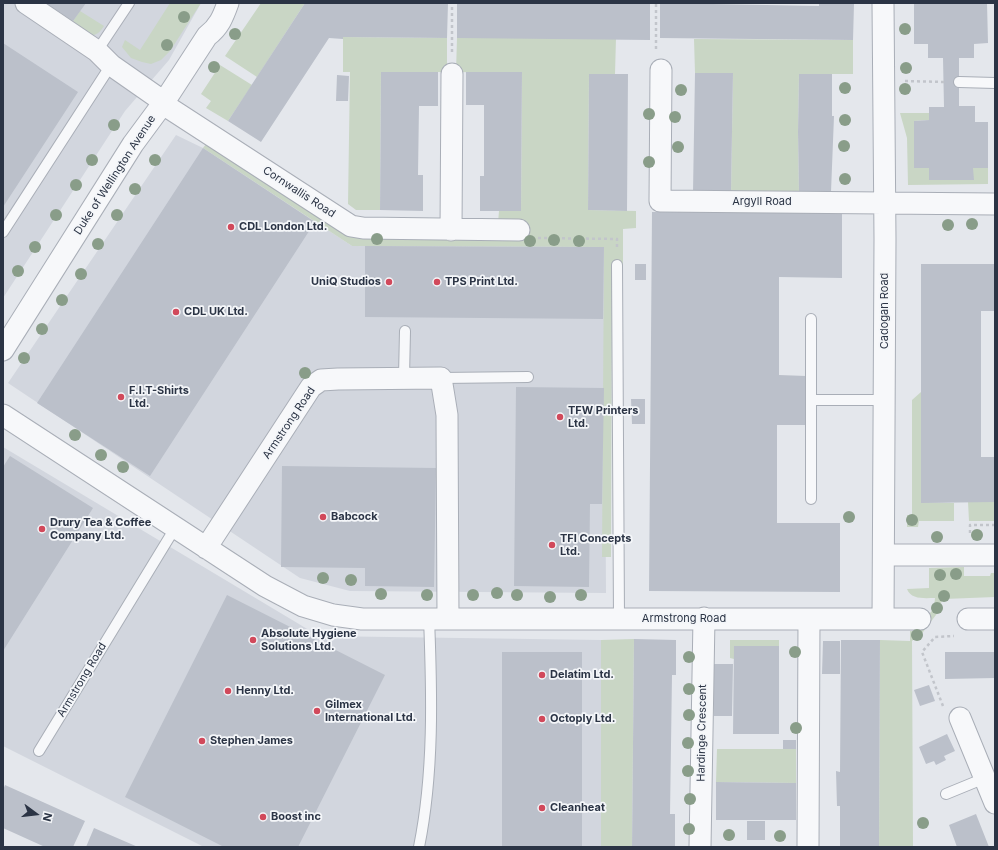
<!DOCTYPE html>
<style>
body{margin:0}
#map{position:relative;width:998px;height:850px;overflow:hidden;background:#e4e7ec;font-family:Inter,sans-serif}
canvas{display:block}
.frame{position:absolute;inset:0;border:4px solid #2b3445;pointer-events:none}
.north{position:absolute;left:16px;top:794px;width:40px;height:40px;-webkit-text-stroke:3px #f4f6f9;paint-order:stroke;rotate:105deg;font-size:11px;font-weight:700;line-height:16px;text-align:center;color:#2b3445}
.north::after{content:'';display:block;margin:auto;width:14px;height:18px;background:#2b3445;clip-path:polygon(50% 0,100% 100%,50% 72%,0 100%)}
</style>
<div id="map">
<canvas width="998" height="850"></canvas>
<div class="frame"></div>
<div class="north">N</div>
</div>
<script>
const ctx = document.querySelector('canvas').getContext('2d');
ctx.lineJoin = 'round';
function fillPath(path, color) { ctx.fillStyle = color; ctx.fill(path, 'evenodd'); }
function strokePath(path, color, width, dash) { ctx.strokeStyle = color; ctx.lineWidth = width; ctx.lineCap = dash ? 'butt' : 'round'; ctx.setLineDash(dash || []); ctx.stroke(path); }
function label(font, color, halo, rows, align = 'center') {
  ctx.font = font + ' Inter,sans-serif'; ctx.lineWidth = 3.5; ctx.setLineDash([]); ctx.textBaseline = 'middle'; ctx.strokeStyle = halo; ctx.fillStyle = color; for (const [text, x, y, turn = 0] of rows) {
    ctx.save(); ctx.translate(x, y); ctx.rotate((+turn || 0) * Math.PI / 180); ctx.textAlign = isNaN(turn) ? turn : align; if (halo) ctx.strokeText(text, 0, 0); ctx.fillText(text, 0, 0); ctx.restore();
  }
}
fillPath(new Path2D(`
 M3,3H201L169,60L125,111L3,298Z
 M176,135L203,148L352,246L604,247L606,593L350,591L300,578L8,383Z
 M3,447L319,636L601,640V847H204L3,746Z`), '#d2d6de');
fillPath(new Path2D(`
 M170,3H201L170,51L161,60L151,64L142,62L131,58L122,47L125,40L140,50Z
 M261,3H305L257,77L225,56Z
 M80,11L104,26C94,42 85,34 73,26V21Z
 M343,37L447,38V72H381L380,210H356L348,204L350,72H343Z
 M457,38H616L615,74H589L588,210L636,211V228L623,229V265L612,266L611,557H602L604,247L352,246L203,148L206,144L351,237L498,223L499,211H521L522,73L456,72Z
 M694,39L853,40V74H799L798,132L799,192H731L733,73H695Z
 M220,65L252,85L228,121L206,108L211,101L201,94Z
 M900,113H929V120L914,121V167L929,168V180H973V168H988V184L908,185L907,138Z
 M921,392V502L954,503V521H919L918,527H907V515H912V400Z
 M968,502H995V521H969Z
 M964,567V576H990L991,573H995V597L944,599L939,605L942,607L917,640L915,638L912,641L913,847H879L880,640L910,641V631H916L934,608L935,598C925,598 911,600 907,589L929,588V568Z
 M634,639L632,847H601V640Z
 M730,640H779V646H734V659L730,658Z
 M717,749H796V783L716,782Z`), '#c9d6c5');
fillPath(new Path2D(`
 M46,3H86L73,21Z
 M305,3H448L447,38L343,37V39L329,38L261,142L228,121Z
 M457,3L616,4V3H650V40L457,38Z
 M660,3L819,6V3L854,4L853,40L660,38Z
 M914,3H987L988,43L974,44V58H959V106H975V122H988V168H973L974,180H929V168H914V121L929,120V107H944L943,58H928V44H914Z
 M3,43L78,92L3,207Z
 M381,72H438V106H419L418,175H423V211L380,210Z
 M466,72H522L521,211H480V176H484V105H466Z
 M695,73H733L731,192H693Z
 M589,74H628L627,211L588,210Z
 M799,74H832V116H834L831,192H799L798,132Z
 M337,75L349,76L348,101H336Z
 M203,148L315,222L150,476L37,403Z
 M652,212L842,213V278L779,277V375L806,376L805,425H777V523H840V592L649,591Z
 M365,246L604,247L603,319L365,317Z
 M635,264H646V280H635Z
 M921,264H995V311H981V457H995V502L921,503Z
 M516,387L604,388L602,504H590L589,587L514,586Z
 M631,399H645V424H632Z
 M10,456L93,508L3,651V467Z
 M282,466L436,468L434,587L365,586V568L281,567Z
 M227,595L385,675L298,847H224L125,797Z
 M634,639L676,640V675H672L670,814H675V847H632Z
 M841,640H880L879,847H840V806H837L836,771L840,772Z
 M823,641H840V674H822Z
 M734,646H779V734H733Z
 M502,652H582V847H502Z
 M945,652H995V678L945,679Z
 M714,664H733L732,716H714Z
 M929,685L935,701L920,706L914,690Z
 M947,734L955,751L944,756L946,760L936,765L934,761L926,764L919,747Z
 M783,740H796V749H783Z
 M716,782L796,783V820H716Z
 M5,785L85,821L73,847H45L3,828V790Z
 M976,814L989,847H957L949,825Z
 M747,821H765V840H747Z
 M94,828L138,847H86Z`), '#bbc0ca');
const service = new Path2D(`
 M97,51L129,3
 M959,82L995,83
 M3,232L111,65
 M617,265L619,619
 M404,377L405,331
 M441,378L528,377
 M812,400H884
 M811,499V319
 M39,751L175,528
 M946,794L985,778
 M419,847C434,773 432,694 429,618`);
const minor = new Path2D(`
 M26,3L97,51L111,65L164,102
 M883,3L885,239L883,619
 M661,70L660,201L995,204
 M163,104L351,226L363,228L519,230
 M451,230L452,74
 M3,350L133,144L164,102L207,36C219,27 223,17 228,3
 M3,415L265,586L303,606L333,615L362,619H920
 M206,548L311,387L321,380L338,379L441,378L447,415L448,619
 M884,555H995
 M968,619H995
 M960,718L995,803
 M700,847L704,618
 M808,847L809,619`);
strokePath(service, '#a9aeb7', 12);
strokePath(minor, '#a9aeb7', 23);
strokePath(new Path2D(`
 M656,49V3
 M452,52V3
 M905,81L944,82
 M538,238L617,239V249
 M970,533V525H995
 M943,706L922,652L935,637L954,636`), '#c2c5cb', 2.5, [3, 3]);
strokePath(service, '#f7f8fa', 10);
strokePath(minor, '#f7f8fa', 21);
ctx.fillStyle = '#899d89';
for (const [x, y] of [
 [184,17],
 [905,29],
 [235,34],
 [167,45],
 [214,67],
 [906,68],
 [845,88],
 [905,89],
 [681,90],
 [649,114],
 [675,117],
 [845,120],
 [114,125],
 [844,146],
 [678,147],
 [92,160],
 [155,160],
 [649,162],
 [845,179],
 [76,185],
 [135,189],
 [56,215],
 [117,215],
 [972,224],
 [948,225],
 [377,239],
 [554,240],
 [530,241],
 [579,241],
 [98,244],
 [35,247],
 [18,271],
 [81,274],
 [62,300],
 [42,329],
 [24,358],
 [305,373],
 [75,435],
 [101,455],
 [123,467],
 [849,517],
 [912,520],
 [977,535],
 [937,537],
 [956,574],
 [940,575],
 [323,578],
 [351,580],
 [497,593],
 [381,594],
 [427,595],
 [473,595],
 [517,595],
 [581,595],
 [944,596],
 [550,597],
 [937,608],
 [917,635],
 [795,652],
 [689,657],
 [689,689],
 [689,715],
 [796,728],
 [688,743],
 [688,771],
 [690,799],
 [923,823],
 [689,829],
 [729,835],
 [780,836]
]) { ctx.beginPath(); ctx.arc(x, y, 6, 0, 2 * Math.PI); ctx.fill(); }
for (const [x, y, r, color] of [
 [231,227,4,"#d1495b"],
 [389,282,4,"#d1495b"],
 [437,282,4,"#d1495b"],
 [176,312,4,"#d1495b"],
 [121,397,4,"#d1495b"],
 [560,417,4,"#d1495b"],
 [323,517,4,"#d1495b"],
 [42,529,4,"#d1495b"],
 [552,545,4,"#d1495b"],
 [253,640,4,"#d1495b"],
 [542,675,4,"#d1495b"],
 [228,691,4,"#d1495b"],
 [317,711,4,"#d1495b"],
 [542,719,4,"#d1495b"],
 [202,741,4,"#d1495b"],
 [542,808,4,"#d1495b"],
 [263,817,4,"#d1495b"]
]) { const dot = new Path2D(); dot.arc(x, y, r, 0, 2 * Math.PI); ctx.fillStyle = color; ctx.fill(dot); strokePath(dot, '#f4f6f9', 1.5); }
label('11px', '#2b3445', '#f4f6f9', [
 ["Duke of Wellington Avenue",115,175,-57],
 ["Cornwallis Road",299,192,33],
 ["Argyll Road",762,202],
 ["Cadogan Road",885,311,-90],
 ["Armstrong Road",289,423,-56],
 ["Armstrong Road",684,619],
 ["Armstrong Road",82,680,-59],
 ["Hardinge Crescent",702,733,-89]
]);
label('bold 11px', '#2b3445', '#f4f6f9', [
 ["CDL London Ltd.",239,227],
 ["UniQ Studios",381,282,"right"],
 ["TPS Print Ltd.",445,282],
 ["CDL UK Ltd.",184,312],
 ["F.I.T-Shirts",129,391],
 ["Ltd.",129,404],
 ["TFW Printers",568,411],
 ["Ltd.",568,424],
 ["Babcock",331,517],
 ["Drury Tea & Coffee",50,523],
 ["Company Ltd.",50,536],
 ["TFI Concepts",560,539],
 ["Ltd.",560,552],
 ["Absolute Hygiene",261,634],
 ["Solutions Ltd.",261,647],
 ["Delatim Ltd.",550,675],
 ["Henny Ltd.",236,691],
 ["Gilmex",325,705],
 ["International Ltd.",325,718],
 ["Octoply Ltd.",550,719],
 ["Stephen James",210,741],
 ["Cleanheat",550,808],
 ["Boost inc",271,817]
], 'left');
</script>
